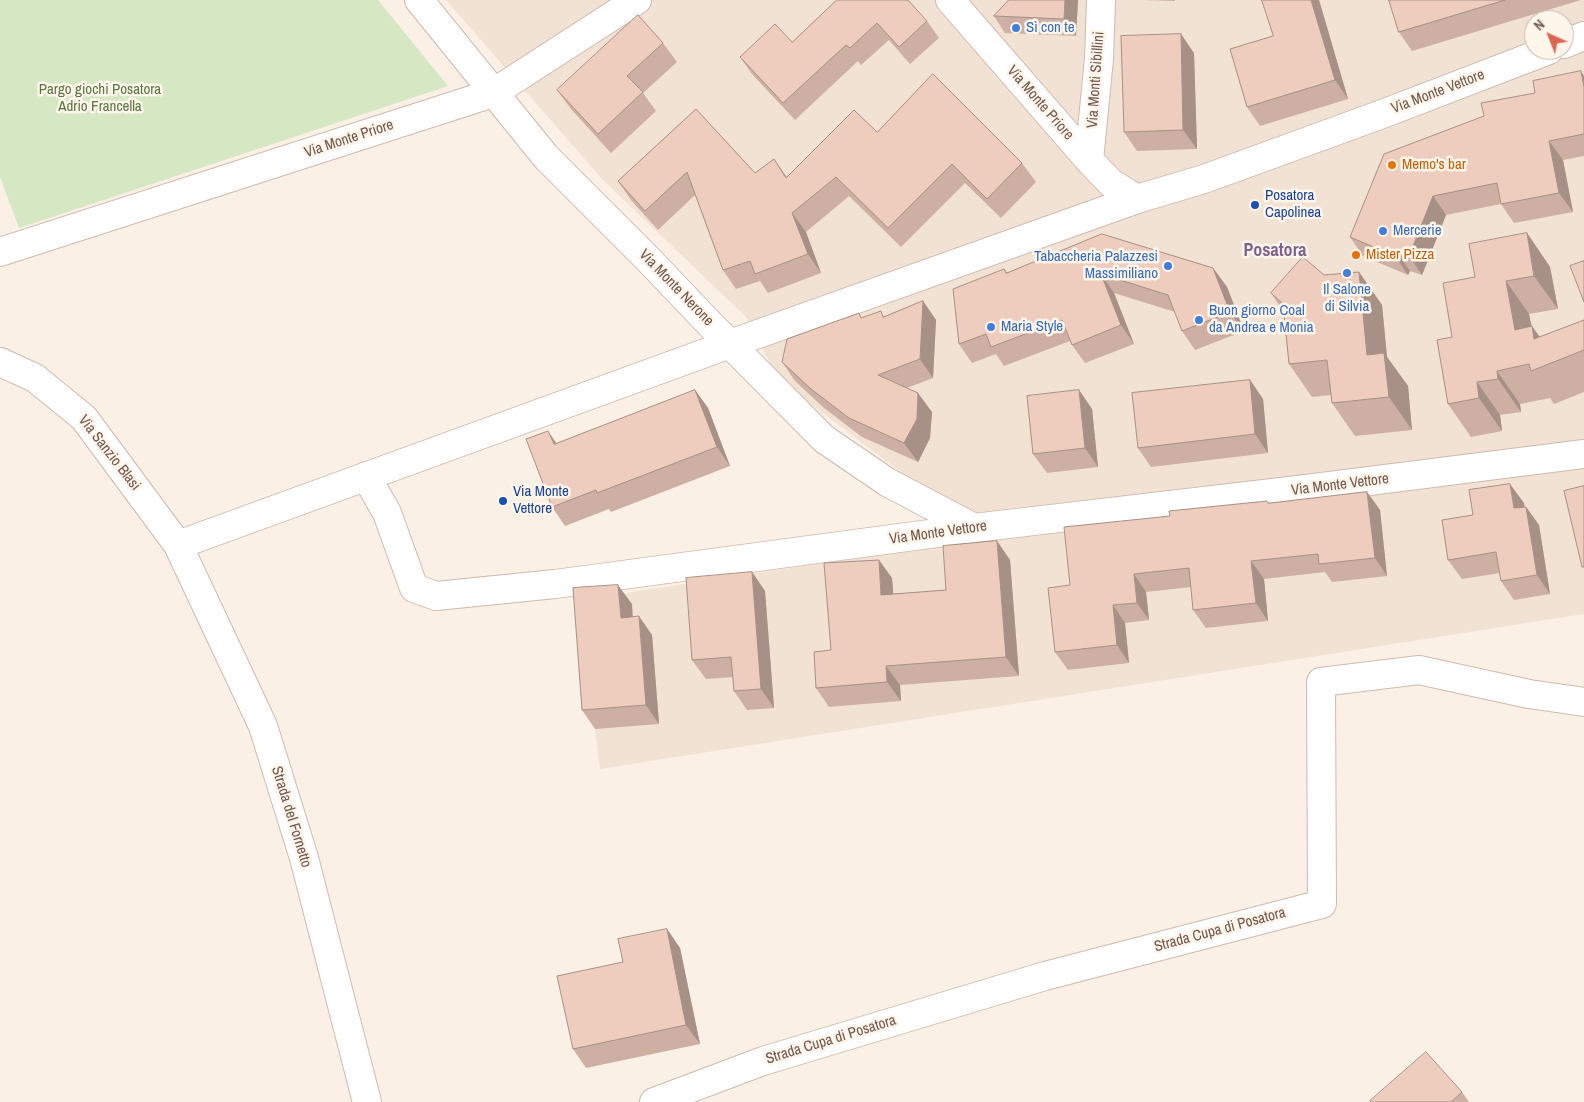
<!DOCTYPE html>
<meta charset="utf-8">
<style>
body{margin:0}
#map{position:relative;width:1584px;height:1102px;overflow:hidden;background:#fbf0e5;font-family:"Archivo Narrow",sans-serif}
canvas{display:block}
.north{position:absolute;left:1524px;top:10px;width:50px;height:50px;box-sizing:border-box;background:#fef5eb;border:1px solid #c6b5ab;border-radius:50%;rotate:316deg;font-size:14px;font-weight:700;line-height:20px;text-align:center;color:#72564c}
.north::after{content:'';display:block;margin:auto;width:18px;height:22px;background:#dd6552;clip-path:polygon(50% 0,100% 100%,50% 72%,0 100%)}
</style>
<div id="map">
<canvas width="1584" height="1102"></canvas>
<div class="north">N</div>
</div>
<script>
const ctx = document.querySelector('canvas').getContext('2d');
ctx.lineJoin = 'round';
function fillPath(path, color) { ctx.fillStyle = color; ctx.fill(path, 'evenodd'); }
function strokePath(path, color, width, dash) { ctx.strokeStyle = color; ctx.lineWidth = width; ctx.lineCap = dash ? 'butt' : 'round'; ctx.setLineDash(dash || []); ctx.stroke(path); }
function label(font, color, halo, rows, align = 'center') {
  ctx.font = font + ' "Archivo Narrow",sans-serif'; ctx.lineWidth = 5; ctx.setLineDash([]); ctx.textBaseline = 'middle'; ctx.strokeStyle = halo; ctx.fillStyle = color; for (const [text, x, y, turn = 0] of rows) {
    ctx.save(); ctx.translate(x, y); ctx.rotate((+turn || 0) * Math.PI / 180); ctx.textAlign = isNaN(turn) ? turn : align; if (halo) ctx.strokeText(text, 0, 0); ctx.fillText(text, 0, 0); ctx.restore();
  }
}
fillPath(new Path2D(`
 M446,0H1584V614L600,769L579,600L1008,535L902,473L778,379L747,318L603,180ZM1534,20H1564V50H1534Z`), '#f2e2d4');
fillPath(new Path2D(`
 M0,0H378L448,86L19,228L0,177Z`), '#d6e7c4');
const minor = new Path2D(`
 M419,0L546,157L647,258L708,322L824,439L887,482L974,528
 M950,0L1089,160L1111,183L1137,199
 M1564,44L1584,36
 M1089,160L1099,59L1101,0
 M0,252L493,93L637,0
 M0,362L35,378L84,418L178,545L263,726L304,858L367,1102
 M366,476L387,513L414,588L436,596L555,584L974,528L1298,490L1584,454
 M178,545L730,344L1137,199L1204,179L1385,113L1549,50
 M654,1102L763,1061L1045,976L1322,904L1321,682L1419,670L1529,694L1584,702`);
strokePath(minor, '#cebaaf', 30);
strokePath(minor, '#fff', 28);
fillPath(new Path2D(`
 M837,0L927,21L939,38L910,64L889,40L861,65L858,61L795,120L752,74L740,57L792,42Z
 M1009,0H1078L1076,36L1005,33L994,16Z
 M1142,0H1175V1Z
 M1319,0L1348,99L1260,126L1247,107L1273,36Z
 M1389,0H1581L1412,51L1399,32Z
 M663,43L677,62L643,93L656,111L611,153L571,109L557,90Z
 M1194,53L1197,149L1137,151L1124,132Z
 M1584,76V156L1563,160L1573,212L1514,223L1501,204L1446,215L1422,275L1410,271L1408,275L1363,256L1350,237L1484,116L1535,93Z
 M696,109L755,173L774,159L787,177L877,132L1022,163L1036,182L1001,218L965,183L901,247L849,196L806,232L821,273L768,293L760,281L736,289L723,270L695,195L658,230L631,200L618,181Z
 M1527,233L1550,267L1558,309L1529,314L1532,327L1540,337L1584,320V392L1554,404L1550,398L1520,404L1521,412L1500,415L1502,431L1471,437L1448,404L1452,337L1475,277Z
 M1213,268L1227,287L1244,331L1195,350L1182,331L1175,312L1114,293L1134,344L1085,363L1072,345L1070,341L1004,366L996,354L972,363L959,344L1004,269L1007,272Z
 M1359,272L1382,305L1387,357L1408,386L1412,430L1355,436L1332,403L1331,395L1312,397L1289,364L1283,311L1271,293L1324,275Z
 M923,301L936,320L933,378L907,388L932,412L930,438L918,462L862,437L824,408L795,381L782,362L862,317L885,316Z
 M1250,380L1263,399L1268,453L1151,467L1138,448Z
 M695,390L708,408L730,466L611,512L609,509L565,526L552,507L557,443Z
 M1079,390L1092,409L1098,467L1047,473L1033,454Z
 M1367,492L1380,510L1387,576L1332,582L1325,572L1264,579L1268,621L1206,628L1193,610L1191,587L1146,592L1149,620L1125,623L1129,663L1068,670L1055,652L1070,585L1170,516L1267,501L1269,503Z
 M1524,503V507H1526L1539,525L1550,594L1514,600L1501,581L1500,573L1462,579L1448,560L1473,515Z
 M997,541L1010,560L1019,676L900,685L901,701L829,707L816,688L831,650L892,578L893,594L946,590Z
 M752,572L765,591L774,708L747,710L734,691L733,677L706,679L692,660Z
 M632,604V617L652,635L659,724L595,729L582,710Z
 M667,929L680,948L700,1044L586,1068L573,1049L623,962Z
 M1462,1092L1469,1102H1371Z`), '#cdb0a3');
fillPath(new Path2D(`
 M1065,0H1078L1076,36L1064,19Z
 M1311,0H1319L1348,99L1335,80Z
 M1181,34L1194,53L1197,149L1183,130Z
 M1581,71L1584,76V87Z
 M1549,141L1563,160L1573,212L1559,193Z
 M1433,196L1446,215L1422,275L1409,256Z
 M792,213L806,232L821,273L808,254Z
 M1527,233L1550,267L1558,309L1534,276Z
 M1397,252L1410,271L1408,275L1395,256Z
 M1213,268L1227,287L1244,331L1230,312Z
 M1359,272L1382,305L1387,357L1408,386L1412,430L1389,397L1367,355Z
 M1101,274L1114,293L1134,344L1121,325Z
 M1506,281L1529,314L1538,363L1515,330Z
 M923,301L936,320L933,378L920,359Z
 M1532,326L1555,359L1534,339Z
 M1497,371L1520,404L1521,412L1498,379Z
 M1250,380L1263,399L1268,453L1255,434Z
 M1477,382L1500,415L1502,431L1479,398Z
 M695,390L708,408L730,466L717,447Z
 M1079,390L1092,409L1098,467L1085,448Z
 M918,393L932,412L930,438L918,462L904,443Z
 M548,431L561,450L554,444Z
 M1510,484L1524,503L1527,527L1514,508Z
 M1367,492L1380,510L1387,576L1375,558Z
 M1526,507L1539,525L1550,594L1537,575Z
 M997,541L1010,560L1019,676L1006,657Z
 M879,560L892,578L895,614L881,595Z
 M1251,561L1264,579L1268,621L1256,603Z
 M752,572L765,591L774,708L761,689Z
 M1134,574L1146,592L1149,620L1137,603Z
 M618,585L632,604L634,636L621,618Z
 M1113,605L1125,623L1129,663L1117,645Z
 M639,616L652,635L659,724L646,705Z
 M886,666L900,685L901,701L887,682Z
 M667,929L680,948L700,1044L686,1025Z`), '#a79085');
const building = new Path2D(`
 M837,0H908L927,21L899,47L877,23L850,48L846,45L783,103L740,57L775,24L792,42Z
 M1009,0H1065L1064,19L994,16Z
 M1262,0H1311L1335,80L1247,107L1230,49L1273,36Z
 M1389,0H1505L1399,32Z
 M638,15L663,43L627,76L643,92L598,134L557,90Z
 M1181,34L1183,130L1124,132L1121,36Z
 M1581,71L1584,87V134L1549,141L1559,193L1501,204L1497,183L1433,196L1409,256L1397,252L1395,256L1350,237L1384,154L1484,116L1481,103L1535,93L1533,81Z
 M933,74L1022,163L987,199L952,164L888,228L836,177L792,213L808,254L755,274L750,261L723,270L687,172L645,211L618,181L696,109L755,173L774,159L786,178L854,110L877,132Z
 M1527,233L1534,276L1506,281L1515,330L1532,326L1534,339L1584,320V350L1531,371L1529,364L1497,371L1498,379L1477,382L1479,398L1448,404L1437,340L1452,337L1443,283L1475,277L1469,244Z
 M1102,234L1213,268L1230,312L1182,331L1168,295L1101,274L1121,325L1072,345L1062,320L991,347L986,334L959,344L953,289L1004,269L1006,273Z
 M1303,257L1324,275L1359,272L1367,355L1384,353L1389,397L1332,403L1327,360L1289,364L1283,304L1271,293Z
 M1584,261V302L1570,266Z
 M923,301L920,359L878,375L918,393L917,419L904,443L849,418L811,389L782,362L787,339L859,313L861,318L881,311L883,317Z
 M1250,380L1255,434L1138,448L1132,393Z
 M695,390L717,447L597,493L596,490L552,507L526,439L548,431L554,444Z
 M1079,390L1085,448L1033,454L1027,396Z
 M1510,484L1514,508L1526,507L1537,575L1501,581L1496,552L1448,560L1442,520L1473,515L1469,490Z
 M1584,486V567H1582L1564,491Z
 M1367,492L1375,558L1319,564L1318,554L1251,561L1256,603L1193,610L1189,568L1134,574L1137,603L1113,605L1117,645L1055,652L1048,588L1070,585L1064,527L1170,516L1169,511L1267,501L1268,503Z
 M997,541L1006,657L886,666L887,682L816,688L814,652L831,650L824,563L879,560L881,595L946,590L943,546Z
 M752,572L761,689L734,691L731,657L692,660L686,578Z
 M618,585L621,618L639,616L646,705L582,710L573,588Z
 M667,929L686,1025L573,1049L557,976L623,962L618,939Z
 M1426,1052L1462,1092L1451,1102H1371L1370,1101Z`);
fillPath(building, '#eecdbe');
strokePath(building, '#a79085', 1);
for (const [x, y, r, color] of [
 [1016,28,5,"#3f7fe0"],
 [1392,165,5,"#e8710a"],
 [1255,205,5,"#1a4fb4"],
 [1383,231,5,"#3f7fe0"],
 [1356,255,5,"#e8710a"],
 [1168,266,5,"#3f7fe0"],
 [1347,273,5,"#3f7fe0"],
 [1199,320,5,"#3f7fe0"],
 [991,327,5,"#3f7fe0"],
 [503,501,5,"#1a4fb4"]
]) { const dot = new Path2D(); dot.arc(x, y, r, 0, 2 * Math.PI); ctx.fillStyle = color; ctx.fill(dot); strokePath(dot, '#fef5eb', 2); }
label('15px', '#366cbe', '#fef5eb', [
 ["Sì con te",1026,28],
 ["Mercerie",1393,231],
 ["Tabaccheria Palazzesi",1158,257,"right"],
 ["Massimiliano",1158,274,"right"],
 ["Il Salone",1347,290,"center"],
 ["di Silvia",1347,307,"center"],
 ["Buon giorno Coal",1209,311],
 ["da Andrea e Monia",1209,328],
 ["Maria Style",1001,327]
], 'left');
label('15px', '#72564c', '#fef5eb', [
 ["Via Monti Sibillini",1096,80,-86],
 ["Via Monte Vettore",1438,92,-21],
 ["Via Monte Priore",1040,103,49],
 ["Via Monte Priore",349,139,-18],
 ["Via Monte Nerone",676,288,46],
 ["Via Sanzio Blasi",109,453,52],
 ["Via Monte Vettore",1340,485,-7],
 ["Via Monte Vettore",938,533,-8],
 ["Strada del Fornetto",291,817,73],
 ["Strada Cupa di Posatora",1220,930,-15],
 ["Strada Cupa di Posatora",831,1040,-17]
]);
label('15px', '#587745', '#fef5eb', [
 ["Pargo giochi Posatora",100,90],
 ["Adrio Francella",100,107]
]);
label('15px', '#c56008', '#fef5eb', [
 ["Memo's bar",1402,165],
 ["Mister Pizza",1366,255]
], 'left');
label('15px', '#164399', '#fef5eb', [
 ["Posatora",1265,196],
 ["Capolinea",1265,213],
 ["Via Monte",513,492],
 ["Vettore",513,509]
], 'left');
label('bold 18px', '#7c648e', '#fef5eb', [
 ["Posatora",1275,251]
]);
</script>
